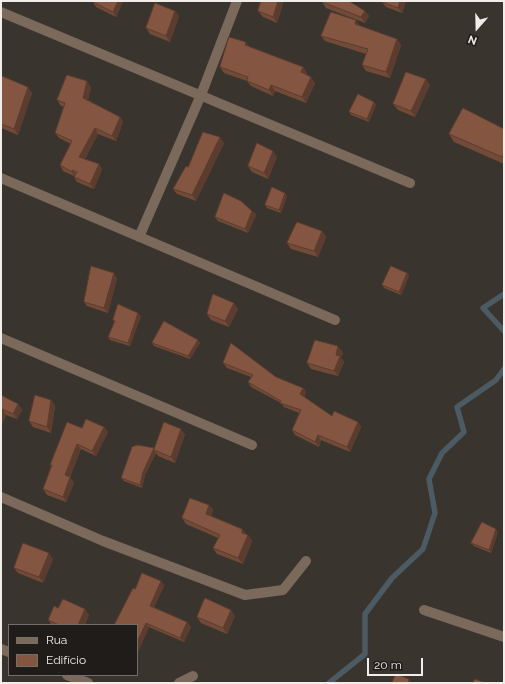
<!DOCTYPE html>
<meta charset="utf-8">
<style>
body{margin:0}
#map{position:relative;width:505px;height:684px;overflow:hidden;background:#3a342e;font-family:Raleway,sans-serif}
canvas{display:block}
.frame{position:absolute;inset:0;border:2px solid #f1ede9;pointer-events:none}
.legend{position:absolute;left:8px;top:624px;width:130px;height:52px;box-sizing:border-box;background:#1f1c19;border:1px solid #73706c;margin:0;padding:5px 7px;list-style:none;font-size:12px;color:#f1ede9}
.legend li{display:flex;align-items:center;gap:8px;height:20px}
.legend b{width:20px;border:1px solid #73706c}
.north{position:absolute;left:457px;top:8px;width:40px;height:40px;-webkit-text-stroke:3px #1f1c19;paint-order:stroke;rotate:200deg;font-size:11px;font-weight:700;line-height:16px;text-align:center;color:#f1ede9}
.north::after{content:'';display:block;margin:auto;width:14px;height:18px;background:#f1ede9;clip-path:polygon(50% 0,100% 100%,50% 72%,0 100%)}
.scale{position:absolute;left:367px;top:658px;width:56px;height:18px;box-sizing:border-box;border:2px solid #f1ede9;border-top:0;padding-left:5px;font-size:12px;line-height:14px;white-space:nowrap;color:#f1ede9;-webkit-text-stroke:3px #1f1c19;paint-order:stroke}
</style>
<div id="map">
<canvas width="505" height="684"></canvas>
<div class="frame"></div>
<ul class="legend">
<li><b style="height:5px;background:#7b695b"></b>Rua</li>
<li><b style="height:11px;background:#845641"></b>Edifício</li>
</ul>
<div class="north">N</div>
<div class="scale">20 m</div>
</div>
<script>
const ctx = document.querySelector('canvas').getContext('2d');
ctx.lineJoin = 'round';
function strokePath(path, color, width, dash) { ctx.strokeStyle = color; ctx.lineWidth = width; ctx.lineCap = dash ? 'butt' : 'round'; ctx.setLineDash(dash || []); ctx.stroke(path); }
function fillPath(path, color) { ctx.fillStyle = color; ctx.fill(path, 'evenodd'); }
strokePath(new Path2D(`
 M504,294L483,308L504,331
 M329,683L365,654V614L392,578L423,549L435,513L429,479L442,453L464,432L457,407L496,380L504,369`), '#4b5a63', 5.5);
strokePath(new Path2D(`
 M1,12L410,183
 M1,178L335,320
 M139,237L201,95L237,1
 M1,338L252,445
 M1,497L103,541L245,595L283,590L306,561
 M424,610L504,637
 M1,649L9,652
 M67,675L88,683
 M179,683L193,676`), '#7b695b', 10);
fillPath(new Path2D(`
 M93,1H123L116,17L96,7L93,2Z
 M406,1L402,13L386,7L382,2Z
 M322,2L365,11L369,16L365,23L326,8Z
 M283,3L277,23L263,17L258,11Z
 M175,11L179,16L170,42L150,34L146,28Z
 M360,26L397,39L401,45L390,78L366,71L362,65L366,54L325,41L321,36Z
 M250,47L303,67L307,73V75L315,83L306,103L275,91L273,96L251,86L247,81L224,73L220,67Z
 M1,80L32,93L18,135L1,128Z
 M430,85L415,117L398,110L393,104Z
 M91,87L88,100L120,117L123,122L116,141L98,134L85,159L99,164L102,169L94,189L77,182L74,177V176L63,171L60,165L71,144L59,138L55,133L64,107L61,106L57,100Z
 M374,102L376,105L369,122L351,115L349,112Z
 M504,129V164L454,142L449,134Z
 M224,143L196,201L177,194L173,189L188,167Z
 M277,157L268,179L252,172L248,166Z
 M287,196L281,213L267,208L265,205Z
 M252,211L256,215L248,233L218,221L215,217Z
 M322,231L326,237L318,257L291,249L287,243Z
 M407,273L409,276L401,295L384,288L382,285Z
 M117,278L108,313L87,306L84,302Z
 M238,309L229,327L211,320L207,314Z
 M141,316L130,346L110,340L108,337L114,322L113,320Z
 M152,343H200L190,359L154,346Z
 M343,352L341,358L344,362L338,376L311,369L307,363Z
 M223,363L276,377L303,388L306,392L304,397L332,416L358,422L361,427L350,452L321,440L319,447L295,435L292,430L299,413L284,407L281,403L251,387L248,382L251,377L227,368Z
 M1,395L18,404L22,410L17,419L6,415L1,427Z
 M51,400L55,406L51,433L33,427L29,421Z
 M104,427L108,432L96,456L81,449L70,477L74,483L66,502L47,495L43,489L51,466L50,465L82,428Z
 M185,434L175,463L158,456L156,453L145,475L142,488L124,481L121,478L155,449Z
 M209,505L213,510L211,516L242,529L246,534L248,535L252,541L243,564L217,554L213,548L218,538L186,524L182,518Z
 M498,532L491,553L474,546L471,543Z
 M53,559L43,583L18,573L14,568Z
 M161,581L164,586L154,607L187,622L191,627L184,642L149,627L137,654L135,589Z
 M58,608L89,615L85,625H52L48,620Z
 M235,616L227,634L201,623L197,617Z`), '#724a38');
fillPath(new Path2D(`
 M118,1H123L116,17L113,12Z
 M278,1H282L283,3L277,23L273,17Z
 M400,1H406L402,13L398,8Z
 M175,11L179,16L170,42L166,36Z
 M365,11L369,16L365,23L361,17Z
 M356,20L360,26L355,24Z
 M397,39L401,45L390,78L386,72Z
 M246,42L250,47L245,45Z
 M303,67L307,73L305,78L301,72Z
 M311,77L315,83L306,103L302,97Z
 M426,79L430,85L415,117L411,111Z
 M87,81L91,87L87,103L83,98Z
 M271,85L275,91L273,96L269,90Z
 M28,87L32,93L18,135L14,129Z
 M374,102L376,105L369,122L367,119Z
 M120,117L123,122L116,141L112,136Z
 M95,128L98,134L83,162L79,157Z
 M220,137L224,143L196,201L192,195Z
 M273,151L277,157L268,179L264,173Z
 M504,153V160L502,157Z
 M99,164L102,169L94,189L90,184Z
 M72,170L76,175L75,177L72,172Z
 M285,193L287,196L281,213L279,210Z
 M252,211L256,215L248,233L245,229Z
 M322,231L326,237L318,257L314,251Z
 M114,273L117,278L108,313L104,308Z
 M407,273L409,276L401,295L399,292Z
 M234,303L238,309L229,327L225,321Z
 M138,313L141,316L130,346L128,343Z
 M198,340L200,343L190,359L188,356Z
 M338,346L343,352L341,358L344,362L338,376L334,371L336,355Z
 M303,388L306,392L304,399L300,394Z
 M51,400L55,406L51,433L47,427Z
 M18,404L22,410L17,419L13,414Z
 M2,409L6,415L1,427V412Z
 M358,422L361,427L350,452L347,447Z
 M104,427L108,432L96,456L92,451Z
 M181,429L185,434L175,463L171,457Z
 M318,435L321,440L319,447L315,442Z
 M77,444L81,449L68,481L65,475Z
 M154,448L156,451L154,450L156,453L145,475L142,488L140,485L143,472Z
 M70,477L74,483L66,502L63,497Z
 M209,505L213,510L210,520L206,514Z
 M242,529L246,534L242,533Z
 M496,529L498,532L491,553L489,550Z
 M248,535L252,541L243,564L238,558Z
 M49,553L53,559L43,583L39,577Z
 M161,581L164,586L153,610L150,606Z
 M85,609L89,615L85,625H78Z
 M231,610L235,616L227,634L223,628Z
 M187,622L191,627L184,642L180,638Z
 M146,623L149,627L137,654V642Z
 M409,679L411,682V683H408Z`), '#5c3c2e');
const building = new Path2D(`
 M93,1H118L113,12L93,2Z
 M261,1H278L273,17L258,11Z
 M323,1H349L365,11L361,17L322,2Z
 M382,1H400L398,8L382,2Z
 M155,3L175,11L166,36L146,28Z
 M331,12L356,20L355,24L397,39L386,72L362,65L368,49L321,36Z
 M229,37L246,42L245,45L303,67L301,72L311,77L302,97L271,85L269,90L247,81L248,77L220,67Z
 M406,72L426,79L411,111L393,104Z
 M67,75L87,81L83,98L120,117L112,136L95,128L79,157L99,164L90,184L74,177L77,172L72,170V172L60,165L72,141L55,133L65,103L57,100Z
 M2,76L28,87L14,129L1,124V80Z
 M358,94L374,102L367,119L349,112Z
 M463,108L504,129V153L502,157L449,134Z
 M203,132L220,137L192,195L173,189L186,166L188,167Z
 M257,143L273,151L264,173L248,166Z
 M272,187L285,193L279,210L265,205Z
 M224,193L241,201L252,211L245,229L215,217Z
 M297,222L322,231L314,251L287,243Z
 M91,266L114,273L104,308L84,302Z
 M391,266L407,273L399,292L382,285Z
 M213,294L234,303L225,321L207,314Z
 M118,304L138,313L128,343L108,337L115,321L113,320Z
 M164,321L198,340L188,356L152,343Z
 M315,340L338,346L336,355L340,356L334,371L307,363Z
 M231,343L276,377L303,388L300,394L332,416L334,411L358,422L347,447L318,435L315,442L292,430L301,410L280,403L281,401L248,382L253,375L223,363Z
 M1,395L18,404L13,414L2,409L1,412Z
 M35,395L51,400L47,427L29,421Z
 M86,419L104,427L92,451L77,444L65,475L70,477L63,497L43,489L52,465H50L67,422L82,428Z
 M164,422L181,429L171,457L154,450Z
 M138,445L154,448L143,472L140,485L121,478L132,447Z
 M190,498L209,505L206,514L242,529V533L248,535L238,558L213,548L220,535L182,518Z
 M482,522L496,529L489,550L471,543Z
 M23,543L49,553L39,577L14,568Z
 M142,573L161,581L150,606L187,622L180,638L146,623L137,642V625H114L133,588L135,589Z
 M205,598L231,610L223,628L197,617Z
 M63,599L85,609L78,625H59L48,620L54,606L58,608Z
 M396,674L409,679L408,683H392Z
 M475,679L485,683H473Z`);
fillPath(building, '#845641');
strokePath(building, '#5c3c2e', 1);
</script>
